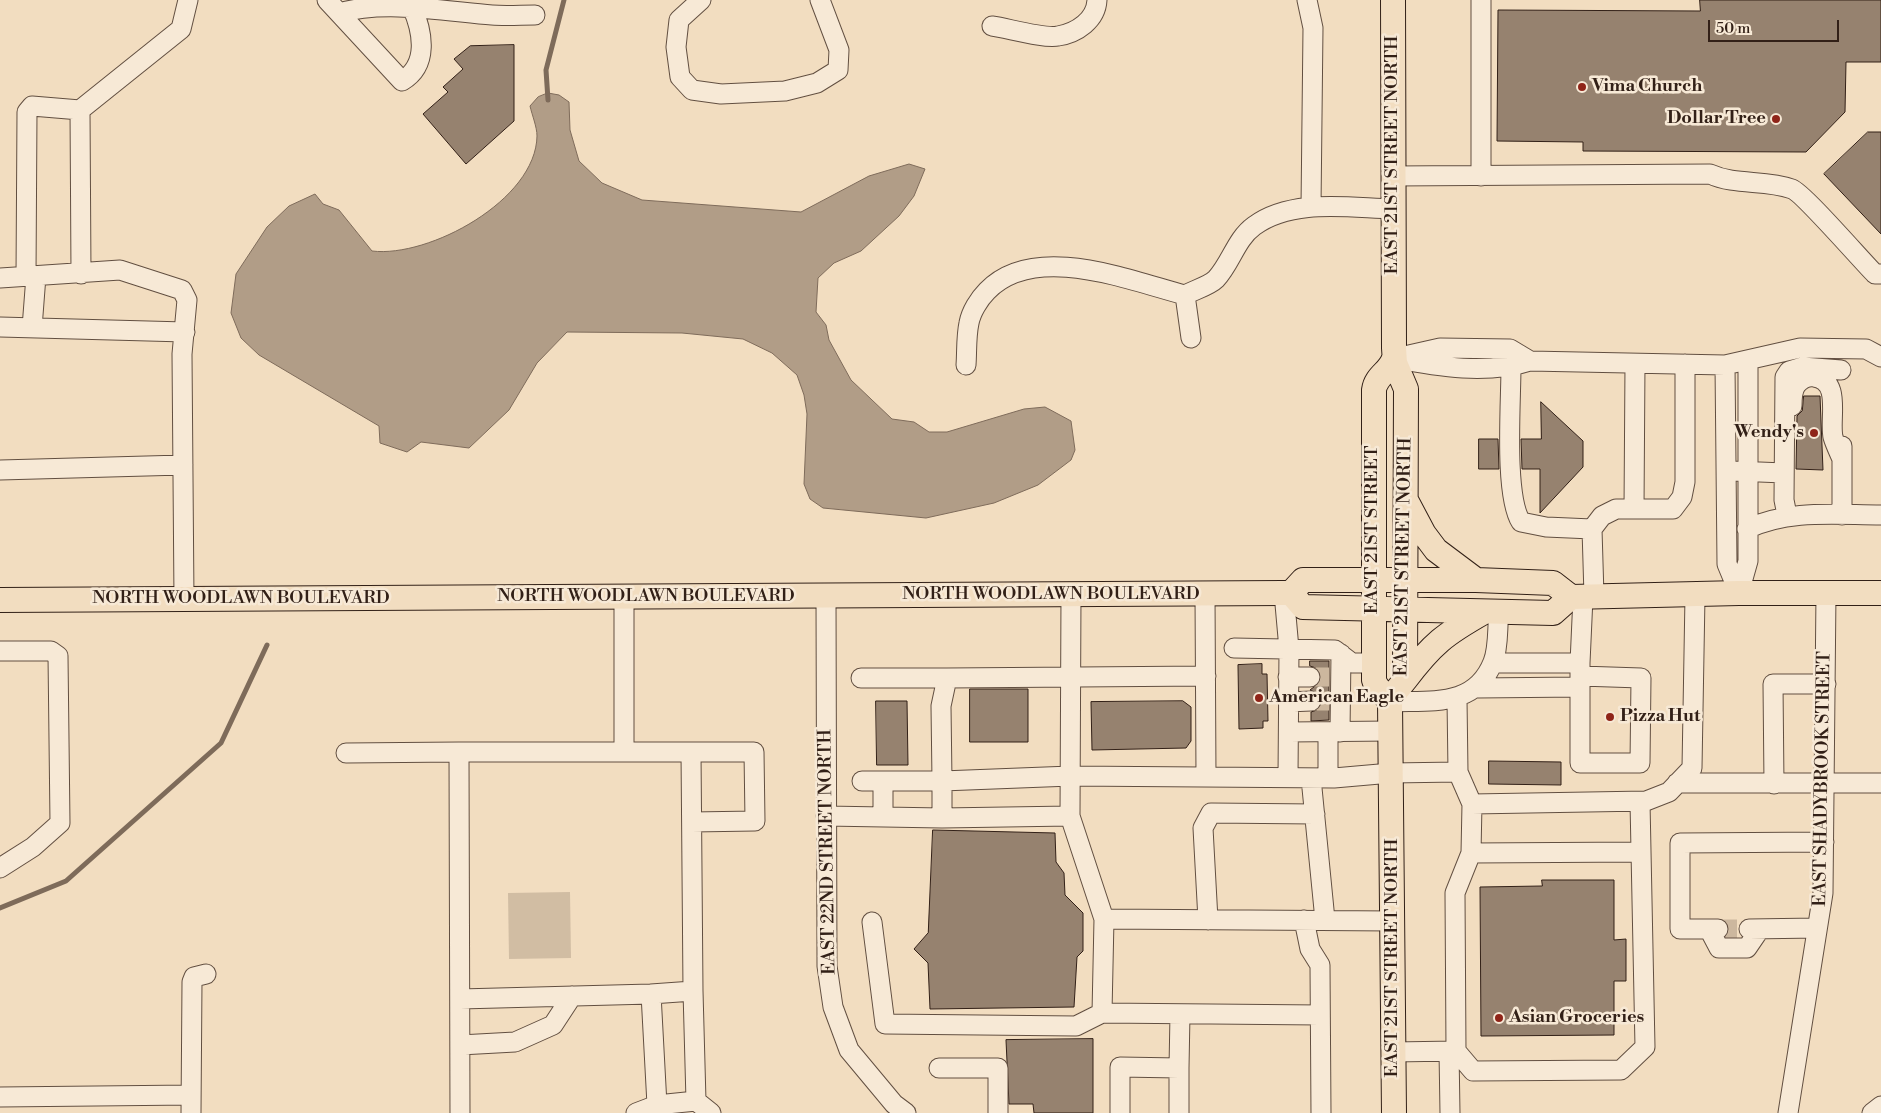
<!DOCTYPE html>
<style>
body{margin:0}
#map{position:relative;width:1881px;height:1113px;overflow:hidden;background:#f2ddc0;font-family:"Libre Bodoni",serif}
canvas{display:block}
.scale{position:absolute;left:1708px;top:20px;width:131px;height:22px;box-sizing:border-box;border:2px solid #322017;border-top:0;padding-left:6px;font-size:15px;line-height:18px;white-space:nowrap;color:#322017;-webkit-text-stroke:4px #f7e9d6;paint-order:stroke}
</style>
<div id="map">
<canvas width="1881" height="1113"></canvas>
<div class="scale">50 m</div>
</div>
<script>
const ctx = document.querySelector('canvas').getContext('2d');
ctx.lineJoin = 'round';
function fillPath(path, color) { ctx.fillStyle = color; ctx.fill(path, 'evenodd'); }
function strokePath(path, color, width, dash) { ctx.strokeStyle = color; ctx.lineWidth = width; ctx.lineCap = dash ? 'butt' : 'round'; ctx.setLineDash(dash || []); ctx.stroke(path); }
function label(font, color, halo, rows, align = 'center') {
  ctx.font = font + ' "Libre Bodoni",serif'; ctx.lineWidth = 5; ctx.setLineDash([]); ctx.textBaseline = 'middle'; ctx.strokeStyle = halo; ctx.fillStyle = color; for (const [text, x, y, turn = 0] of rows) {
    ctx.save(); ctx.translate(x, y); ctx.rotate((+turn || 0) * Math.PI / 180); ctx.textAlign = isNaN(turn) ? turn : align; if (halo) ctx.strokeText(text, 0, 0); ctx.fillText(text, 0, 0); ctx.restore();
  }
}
fillPath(new Path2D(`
 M570,892L571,958L509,959L508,893Z`), '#d1bda3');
const water = new Path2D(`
 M548,93L559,95L569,102L570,130L579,161L602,183L642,200L801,212L869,176L909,164L925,169L914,196L899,216L861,251L834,263L818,278L816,312L826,325L829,340L851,380L892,419L914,422L929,432H947L1024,409L1045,407L1071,421L1075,450L1071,460L1038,485L994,503L926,518L823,508L810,499L804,484L807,414L804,395L797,375L772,353L743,339L682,333L567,332L537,363L509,410L469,448L421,442L407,452L380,443L379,426L259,355L241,338L231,313L236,274L267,227L289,206L315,194L323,204L339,210L372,251C429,258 536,200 537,136C537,127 532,115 530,106L538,97Z`);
fillPath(water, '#b19d87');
strokePath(water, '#7e6b5a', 1);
strokePath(new Path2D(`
 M548,100L546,70L564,0
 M0,908L66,881L221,743L267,645`), '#7e6b5a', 5);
const building = new Path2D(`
 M1700,0H1881V62H1846L1845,112L1806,152L1583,151V142L1497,141L1498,10L1700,11Z
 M514,45V121L466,164L423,114L448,92L443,87L463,69L454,59L470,46Z
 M1868,132H1881V234L1824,174Z
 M1804,396H1820L1823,470L1796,469L1797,416L1802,411Z
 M1541,402L1583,441V467L1540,513V469H1522L1521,439H1541Z
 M1479,439H1498L1499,469H1479Z
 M1310,661H1329V720L1311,721V712L1317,710L1322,701L1320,695L1310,690L1319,683L1321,677L1316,668L1310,666Z
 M1262,664V674H1267L1268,721H1263V728L1239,729L1238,665Z
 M970,689H1028V742H970Z
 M876,701H907L908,765H877Z
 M1183,701L1191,707V741L1186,748L1092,750L1091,702Z
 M1489,761L1561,762V785L1489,784Z
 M933,830L1055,833L1056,862L1064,873L1065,895L1083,913V951L1077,957L1074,1007L930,1009L928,963L914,949L928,933Z
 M1542,880H1614V940L1626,939V981H1614V1035L1481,1036L1480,887L1542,886Z
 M1093,1039V1113H1034L1033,1104H1009L1006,1040Z`);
fillPath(building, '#96826f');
strokePath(building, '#322017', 1);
strokePath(new Path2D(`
 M1310,677H1329
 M1311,701H1329
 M1718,929H1747`), '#ccb79e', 19, [19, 9]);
const minor = new Path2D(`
 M327,0L402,81C429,65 423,32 412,7
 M701,0L679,20L676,47L680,77L692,90L721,94L785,91L817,83L838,70L839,50L820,0
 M1307,0L1313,28L1311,207
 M339,13C384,0 444,11 492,15C506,16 521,15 535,15
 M992,26C1007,28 1045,39 1058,36C1077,33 1096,20 1097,0
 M1393,176L1710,174C1736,186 1765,179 1792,189C1803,193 1862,261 1875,274H1881
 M1481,176V0
 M81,274L80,110L181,29L188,0
 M26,276L27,112L32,106L80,110
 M0,278L120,270L182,290L187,300L182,354L184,600
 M1185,295L1191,338
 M0,327L185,332
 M32,328L36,276
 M1400,357L1440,348L1510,349L1530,361
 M1394,358C1439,367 1487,375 1530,361L1725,365L1800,348L1866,349L1881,357
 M966,365C967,352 966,337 969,323C971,312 979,299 987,291C1034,242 1128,280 1185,295C1194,290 1209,286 1216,279C1231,263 1236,239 1254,226C1292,198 1349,208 1393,209
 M1725,365L1727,564L1739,593
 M1511,367C1511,403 1504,495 1521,522L1546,527L1592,529
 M1792,406C1792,399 1792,390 1797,384C1802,379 1808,376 1814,377C1842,380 1829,419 1833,437C1835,444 1839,452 1842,459
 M1842,446V515
 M0,470L183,465
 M1735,471L1784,473
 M1634,509L1635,364
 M1787,515L1784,500L1785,377L1789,371L1802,367L1841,370
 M1747,529C1789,509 1836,515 1881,515
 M1284,593L1289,649L1288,777
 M1739,593L1748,561V360
 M1205,594L1206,777
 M826,596L827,966L833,1007L849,1050L894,1104L906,1113
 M1594,596L1592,529L1602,516L1616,509H1673L1682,497L1685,482V364
 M624,597V752
 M1234,648L1335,650L1352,663H1373
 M0,651H51L58,656L60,823L33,847L0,868
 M1493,663H1580L1583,597
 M1580,663V763H1640L1641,678L1580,676
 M1206,676L947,678L941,706L942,781L1071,776L1334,778L1391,773L1458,772L1457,699
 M1288,677H1310
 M861,678H947
 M1477,688L1580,687
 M1288,702L1311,701
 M1390,702C1431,700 1475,708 1493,662C1499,647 1497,627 1499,612
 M1289,732L1391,731
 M1328,732V778
 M1340,732L1341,654
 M691,752L693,991
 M346,753L459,752
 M1311,778L1325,920
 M1677,783H1881
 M1774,784L1773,684H1826
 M1472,804L1646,801L1669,792L1692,768L1695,596
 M826,816L942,818V781H862
 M1070,816L1104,919L1393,921
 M883,817V781
 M942,818L1070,816L1071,594
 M1471,853L1641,852
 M1104,919L1102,1013L1320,1015
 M1208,920L1203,828L1211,813L1315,814
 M1304,920L1310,949L1320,965L1321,1113
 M872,922L885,1024L1076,1026L1102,1013
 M1709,929L1719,948H1747L1760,929
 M1718,929H1680V843L1824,842
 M1749,929L1817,928
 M460,999L651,994
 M460,1045L515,1042L553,1025L572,996
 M1449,1051L1450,1113
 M1456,1051L1473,1071L1621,1070L1645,1047L1640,802
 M1393,1052L1456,1051L1455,893L1471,853L1472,804L1458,772
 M939,1068H998V1113
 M0,1097L191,1095
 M657,1105L696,1101
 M191,1113L192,982L194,977L206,974
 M460,1113L459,752H754L755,821L692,822
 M636,1113L657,1105L651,994L693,991L696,1101L711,1113
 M1120,1113V1067L1179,1068L1180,1014
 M1179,1113V1068
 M1788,1113L1823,893L1826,593
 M1872,1113L1881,1106`);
const major = new Path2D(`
 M1393,0L1394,348L1395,363L1406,389L1405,680L1393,695L1390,702L1394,1113
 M1406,500L1424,534L1436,550L1476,580
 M1291,593L1303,607L1553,613L1571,597L1739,593H1881
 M0,600L1284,593H1291L1303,580H1476L1553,583L1571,597
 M1405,680C1432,644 1445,634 1484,612
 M1390,702C1386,694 1376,689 1374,680V390C1376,375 1390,372 1394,358`);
strokePath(minor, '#624f41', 21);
strokePath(major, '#322017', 26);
strokePath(minor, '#f7e9d6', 19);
strokePath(major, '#f2ddc0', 24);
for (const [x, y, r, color] of [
 [1582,87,5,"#8f2418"],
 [1776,119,5,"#8f2418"],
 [1814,433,5,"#8f2418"],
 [1259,698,5,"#8f2418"],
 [1610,717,5,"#8f2418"],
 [1499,1018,5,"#8f2418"]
]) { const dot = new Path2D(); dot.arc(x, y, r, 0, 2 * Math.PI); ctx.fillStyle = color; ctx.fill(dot); strokePath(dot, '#f7e9d6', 2); }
label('bold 18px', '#322017', '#f7e9d6', [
 ["Vima Church",1592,87],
 ["Dollar Tree",1766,119,"right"],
 ["Wendy's",1804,433,"right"],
 ["American Eagle",1269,698],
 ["Pizza Hut",1620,717],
 ["Asian Groceries",1509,1018]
], 'left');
label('18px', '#322017', '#f7e9d6', [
 ["EAST 21ST STREET NORTH",1393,155,-90],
 ["EAST 21ST STREET",1373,530,-90],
 ["EAST 21ST STREET NORTH",1404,557,-89],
 ["NORTH WOODLAWN BOULEVARD",1051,595],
 ["NORTH WOODLAWN BOULEVARD",646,597],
 ["NORTH WOODLAWN BOULEVARD",241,599],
 ["EAST SHADYBROOK STREET",1823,779,-89],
 ["EAST 22ND STREET NORTH",828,852,-91],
 ["EAST 21ST STREET NORTH",1393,958,-90]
]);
</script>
